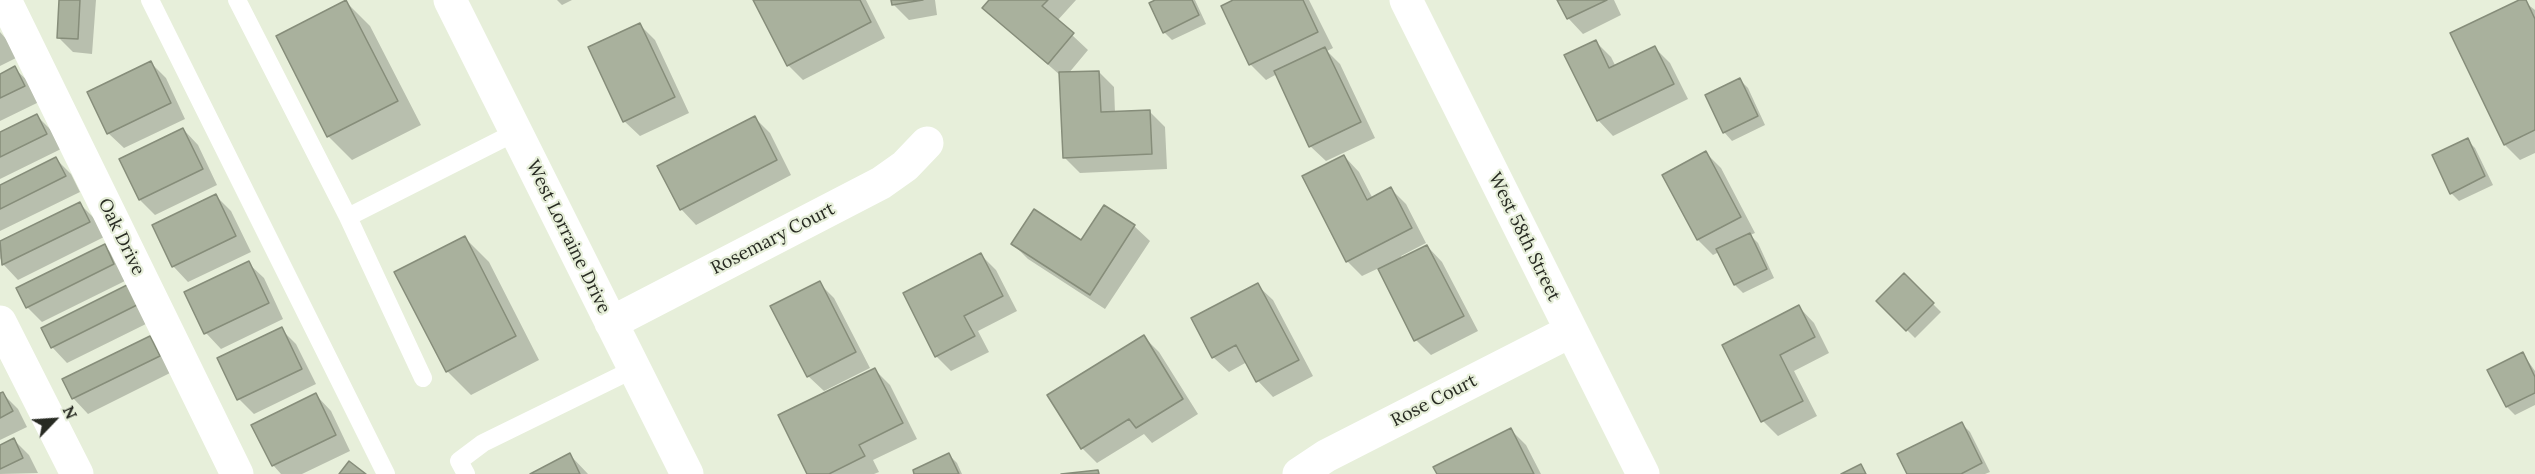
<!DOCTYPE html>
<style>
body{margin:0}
#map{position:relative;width:2535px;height:474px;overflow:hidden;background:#e7efda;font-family:Lora,serif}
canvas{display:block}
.north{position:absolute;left:24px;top:390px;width:60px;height:60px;-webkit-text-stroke:4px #e7efda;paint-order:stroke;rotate:65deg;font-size:16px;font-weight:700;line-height:24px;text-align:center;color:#272a22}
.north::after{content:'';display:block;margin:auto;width:21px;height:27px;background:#272a22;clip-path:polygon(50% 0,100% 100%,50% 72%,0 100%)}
</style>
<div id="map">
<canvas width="2535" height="474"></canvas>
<div class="north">N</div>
</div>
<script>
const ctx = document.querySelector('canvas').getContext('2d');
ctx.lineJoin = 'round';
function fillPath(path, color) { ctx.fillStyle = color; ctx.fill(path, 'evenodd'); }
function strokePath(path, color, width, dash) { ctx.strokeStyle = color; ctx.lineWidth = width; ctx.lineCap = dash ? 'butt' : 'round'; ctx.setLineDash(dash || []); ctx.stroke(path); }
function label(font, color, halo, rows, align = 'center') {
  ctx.font = font + ' Lora,serif'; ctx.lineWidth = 4.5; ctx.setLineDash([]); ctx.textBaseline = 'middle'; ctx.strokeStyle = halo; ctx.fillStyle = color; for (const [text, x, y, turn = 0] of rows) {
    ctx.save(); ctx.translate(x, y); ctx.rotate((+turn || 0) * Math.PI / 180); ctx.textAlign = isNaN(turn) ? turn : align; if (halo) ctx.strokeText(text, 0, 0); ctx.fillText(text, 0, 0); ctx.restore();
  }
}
fillPath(new Path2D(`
 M61,0H96L92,54L73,52L58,37Z
 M557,0H572L562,5Z
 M754,0H866L885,38L803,80L788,65Z
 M893,0H935L937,15L909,20L894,5Z
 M991,0H1076L1057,21L1088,50L1068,74L1099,72L1114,87L1115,113L1149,111L1165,127L1167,169L1080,173L1065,158L1061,76L984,8Z
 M1159,0H1195L1206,24L1172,40L1164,32Z
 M1236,0H1309L1333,48L1327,51L1340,64L1375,138L1326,161L1310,146L1277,74L1266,80L1250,64Z
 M1559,0H1614L1621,15L1583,34L1568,18Z
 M2522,0L2535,10V153L2520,160L2505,145L2452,34Z
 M346,2L370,26L421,125L352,160L328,136Z
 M640,25L655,40L689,113L640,136L624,121Z
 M0,32L7,40L16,58L0,66Z
 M1596,42L1611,57L1616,67L1655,48L1670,63L1688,99L1613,136L1598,120Z
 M151,63L166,78L185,119L124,148L108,133Z
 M14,68L30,83L39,102L0,121V75Z
 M1740,80L1748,88L1765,125L1732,141L1724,132Z
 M37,116L52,131L61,149L0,179V134Z
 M755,118L770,133L791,175L696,225L681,209Z
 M183,129L198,145L217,185L155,215L140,200L121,159Z
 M2467,140L2475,148L2493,185L2459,201L2451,193Z
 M1706,153L1721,168L1755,233L1750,235L1758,243L1774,278L1743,293L1735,285L1719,252L1713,255L1698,240Z
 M1344,156L1359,172L1373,199L1391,189L1406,204L1426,243L1401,256L1402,259L1427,246L1442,262L1478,331L1431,355L1416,340L1379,268L1362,276L1347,261Z
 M56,159L71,174L80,192L0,231V186Z
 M216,196L231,211L251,252L188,282L173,266Z
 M80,204L95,219L104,237L18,280L3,264L0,258V243Z
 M1104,207L1134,226L1150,241L1105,309L1028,259L1013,244L1082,242Z
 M465,238L489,262L539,360L471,395L447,371Z
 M104,246L120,261L129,279L42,322L27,307Z
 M981,255L996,270L1017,311L978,331L989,352L951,371L936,356Z
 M248,263L264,278L283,319L221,349L206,333L186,293Z
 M1904,275L1941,312L1915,338L1878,301Z
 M819,283L834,298L870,368L824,391L808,376Z
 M1257,285L1273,300L1313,376L1273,397L1258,381L1247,362L1229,372L1213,357Z
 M144,302L154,320L67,363L52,347L43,329Z
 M1799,307L1814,323L1829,353L1794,371L1817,416L1778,436L1763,421L1724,346Z
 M281,329L296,344L316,384L254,414L239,399Z
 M150,337L165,353L174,371L88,414L73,398Z
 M1144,337L1159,352L1198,414L1152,443L1144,434L1097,463L1082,448Z
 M2523,354L2535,371V405L2515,415L2507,407L2489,370Z
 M875,370L890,385L917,439L873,460L879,472L874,474H809Z
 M2,393L18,409L27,427L0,440V395Z
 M316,395L331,411L350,451L302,474H281L273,465Z
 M1961,423L1970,432L1990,472L1985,474H1909Z
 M1511,430L1526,445L1541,474H1438Z
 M14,440L29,455L38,473L0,474V447Z
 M570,455L588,474H533Z
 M949,455L957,463L962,474H916Z`), '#0003');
const building = new Path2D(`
 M59,0H80L78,39L57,38Z
 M346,0L398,101L327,137L276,36Z
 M753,0H860L871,22L787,66Z
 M891,0H923L892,5Z
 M989,0H1048L1042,6L1074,33L1048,64L982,8Z
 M1155,0H1192L1199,15L1163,33L1149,3Z
 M1233,0H1303L1318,32L1249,65L1221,6Z
 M1557,0H1607L1567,19Z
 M2519,0H2526L2535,19V130L2504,145L2450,33Z
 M640,23L675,97L623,122L588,47Z
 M1596,40L1609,68L1655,46L1674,84L1597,121L1564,55Z
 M1325,47L1361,122L1309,147L1274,71Z
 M151,61L171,103L107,134L87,92Z
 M15,66L25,86L0,98V74Z
 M1099,71L1101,112L1150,110L1152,154L1063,158L1059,72Z
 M1740,78L1758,116L1723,133L1705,95Z
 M37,114L47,134L0,157V132Z
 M755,116L777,160L680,210L657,166Z
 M183,128L203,169L139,200L119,159Z
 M2468,138L2485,176L2450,194L2432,155Z
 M1706,151L1741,217L1697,240L1662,175Z
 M1344,155L1367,200L1391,187L1412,228L1346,262L1302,176Z
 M56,157L66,176L0,209V185Z
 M216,194L236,236L172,267L152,225Z
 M80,202L90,222L2,265L0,241Z
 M1104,205L1135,225L1090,295L1011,244L1034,209L1081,240Z
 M1750,233L1767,269L1734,285L1716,249Z
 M465,236L516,336L446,372L394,272Z
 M105,244L114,264L26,308L16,288Z
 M1427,245L1464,316L1414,341L1378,269Z
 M981,253L1003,296L964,316L975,336L935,357L903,293Z
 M249,261L269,303L204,334L184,292Z
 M1904,273L1934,303L1906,331L1876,301Z
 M820,281L856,352L807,377L770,306Z
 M1258,283L1299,360L1256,382L1236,345L1212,358L1191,318Z
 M129,284L139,304L51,348L41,328Z
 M1799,305L1815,337L1780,355L1803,401L1761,422L1722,345Z
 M282,327L302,369L237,400L217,358Z
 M1144,335L1183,399L1136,428L1129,419L1081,449L1047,395Z
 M150,336L160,356L72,399L62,379Z
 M2523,352L2535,377V393L2506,407L2487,370Z
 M875,368L903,423L859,445L865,456L829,474H807L778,415Z
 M3,392L13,411L0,418V393Z
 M316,393L336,435L272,466L251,425Z
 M1962,422L1982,463L1961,474H1907L1897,454Z
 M1511,428L1534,474H1437L1433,467Z
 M14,438L23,458L0,469V445Z
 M570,453L580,474H530Z
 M949,453L959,474H914L913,470Z
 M349,461L366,474H339Z
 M1861,464L1866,474H1841Z
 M1098,470L1099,474H1061Z`);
fillPath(building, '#a9b19d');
strokePath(building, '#868d7a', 1.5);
strokePath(new Path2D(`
 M150,0L386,474
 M237,0L348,217L516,132
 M348,217L423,378
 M466,474L459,461L483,443L634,369`), '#fff', 18);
strokePath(new Path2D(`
 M5,0L237,474
 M450,0L687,474
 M1406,0L1643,474
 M0,322L77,474
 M611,323L881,183L905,166L927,143
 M1299,474L1326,456L1571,331`), '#fff', 33);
label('18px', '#272a22', '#e7efda', [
 ["Oak Drive",121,237,64],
 ["West Lorraine Drive",568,237,64],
 ["West 58th Street",1524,237,64],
 ["Rosemary Court",773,239,-27],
 ["Rose Court",1434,401,-27]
]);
</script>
